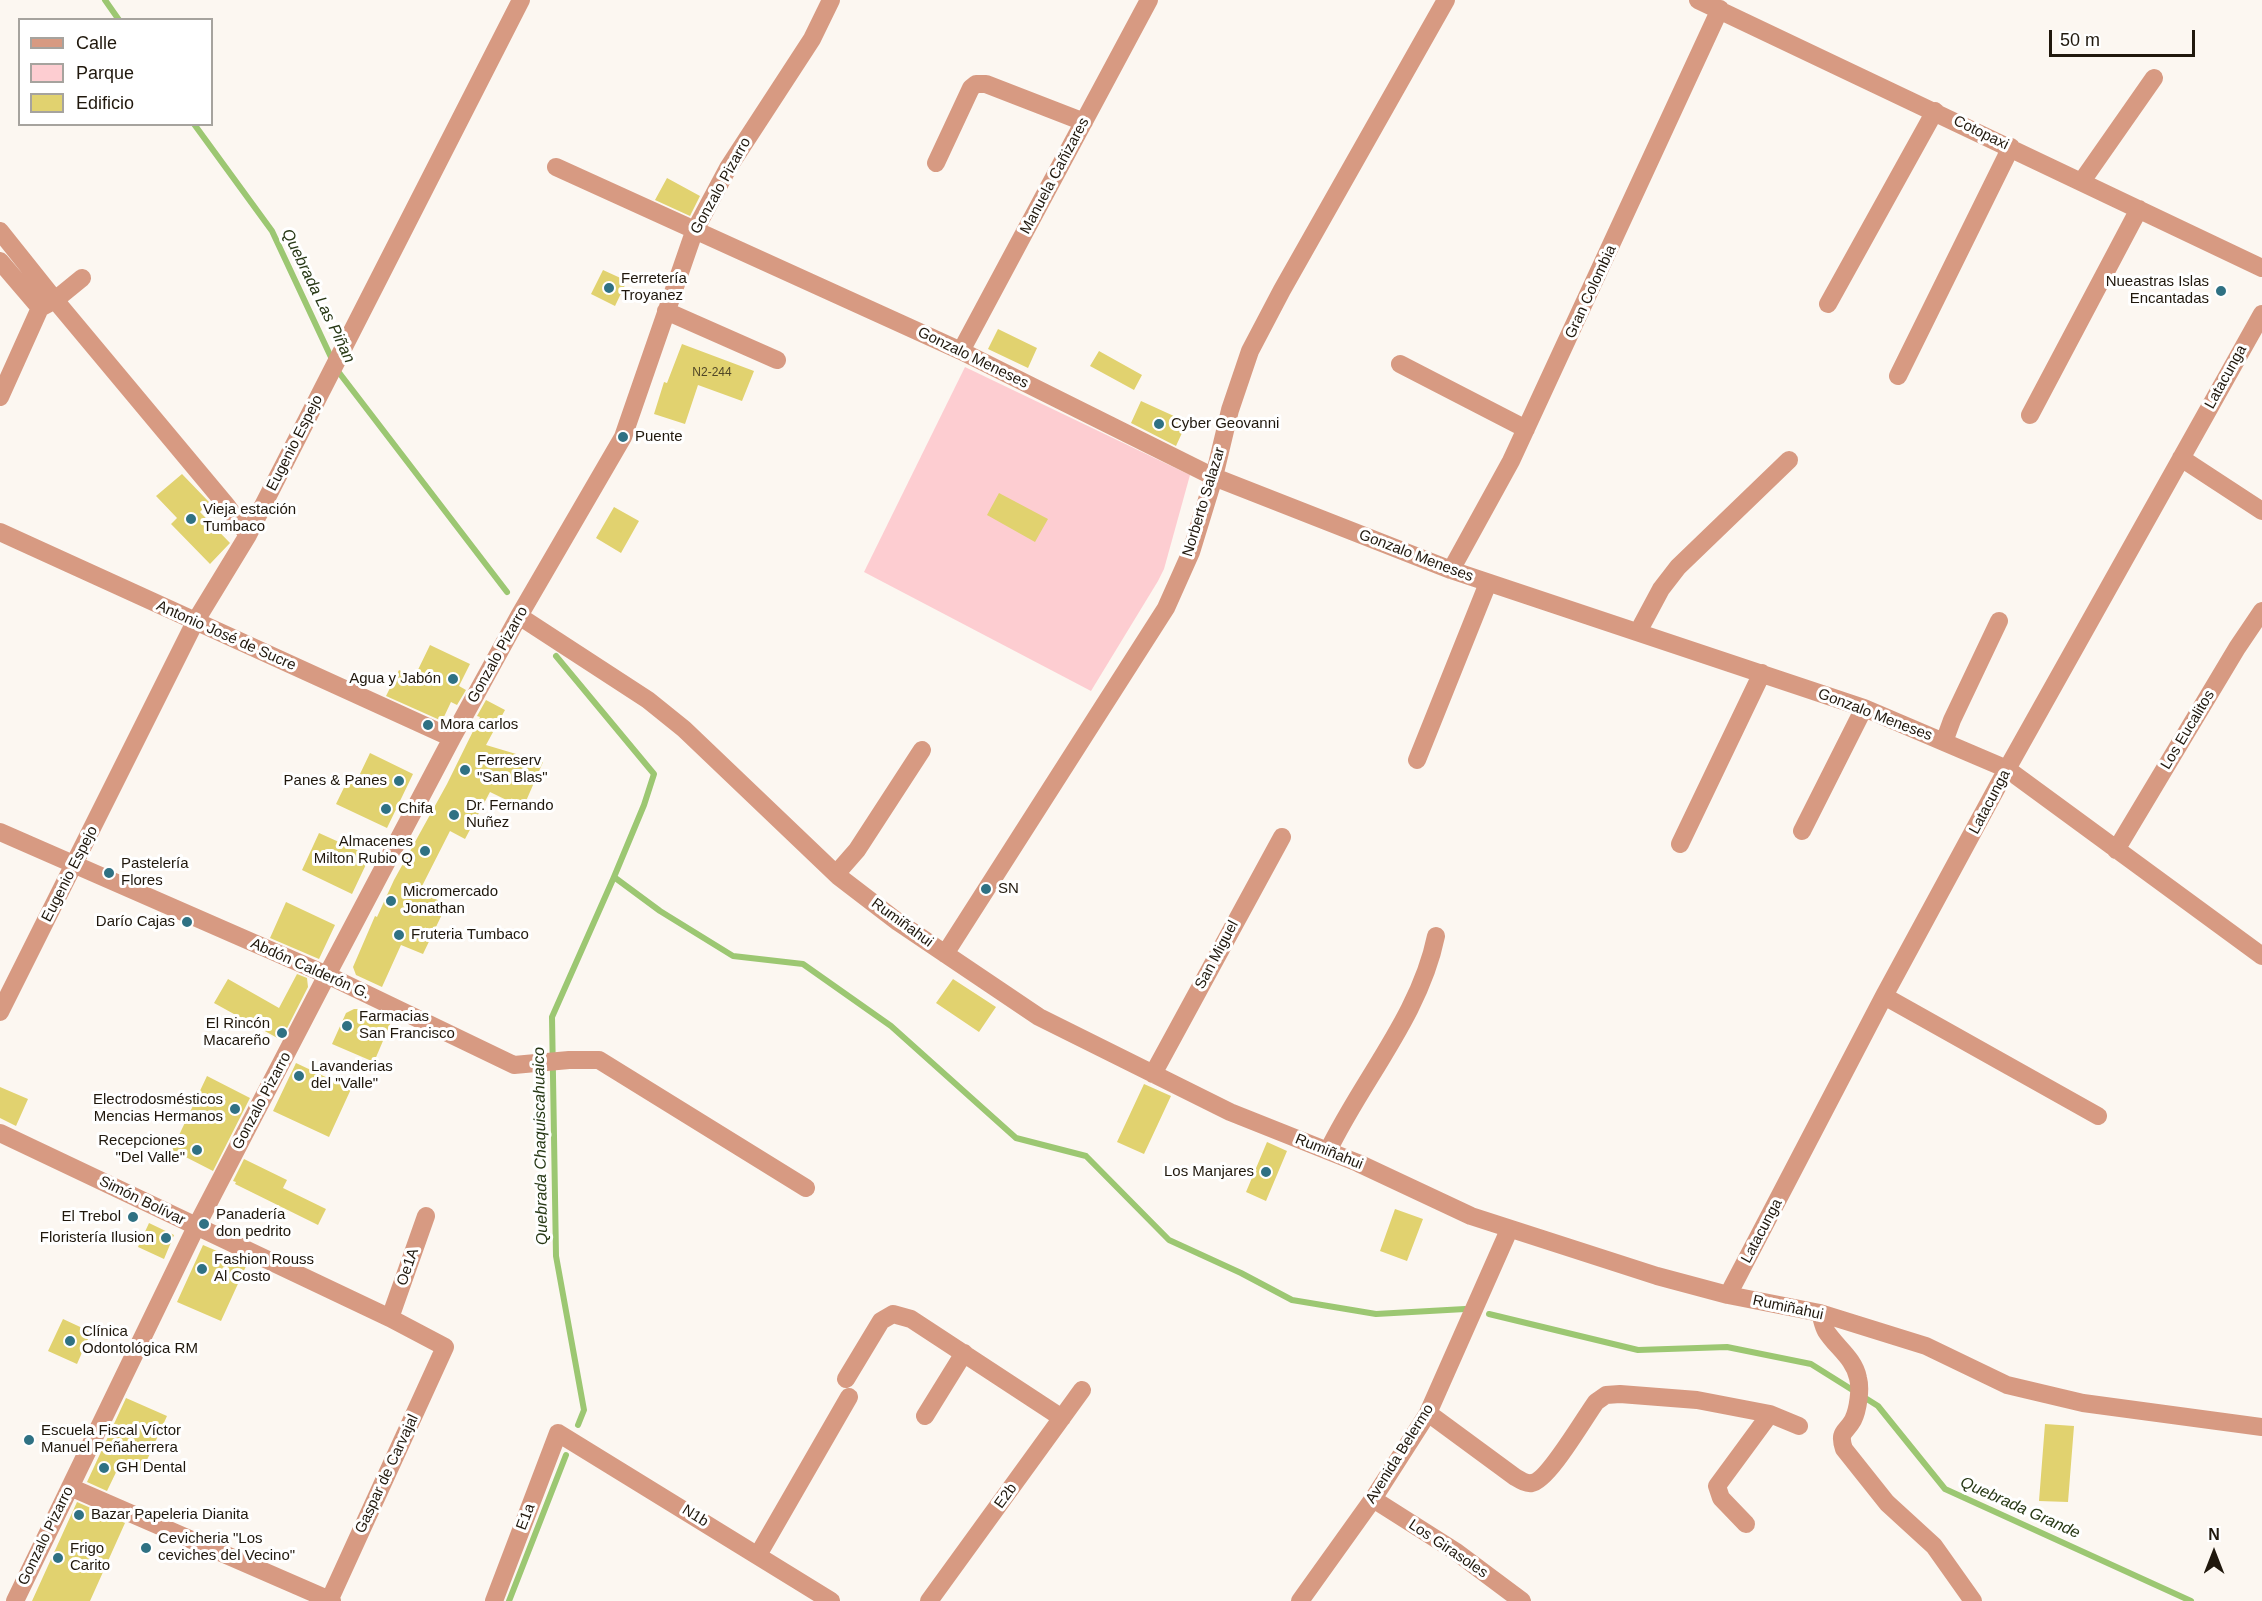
<!DOCTYPE html>
<meta charset="utf-8">
<style>
body{margin:0}
#map{position:relative;width:2262px;height:1601px;overflow:hidden;background:#fcf7f1;font-family:Arial,sans-serif}
canvas{display:block}
.legend{position:absolute;left:18px;top:18px;width:195px;height:108px;box-sizing:border-box;background:#fff;border:2px solid #a6a39e;margin:0;padding:8px 10px;list-style:none;font-size:18px;color:#20180d}
.legend li{display:flex;align-items:center;gap:12px;height:30px}
.legend b{width:30px;border:2px solid #a6a39e}
.north{position:absolute;left:2184px;top:1523px;width:60px;height:60px;-webkit-text-stroke:4px #fff;paint-order:stroke;rotate:0deg;font-size:16px;font-weight:700;line-height:24px;text-align:center;color:#20180d}
.north::after{content:'';display:block;margin:auto;width:21px;height:27px;background:#20180d;clip-path:polygon(50% 0,100% 100%,50% 72%,0 100%)}
.scale{position:absolute;left:2049px;top:30px;width:146px;height:27px;box-sizing:border-box;border:3px solid #20180d;border-top:0;padding-left:8px;font-size:18px;line-height:21px;white-space:nowrap;color:#20180d;-webkit-text-stroke:4px #fff;paint-order:stroke}
</style>
<div id="map">
<canvas width="2262" height="1601"></canvas>
<ul class="legend">
<li><b style="height:8px;background:#d79a82"></b>Calle</li>
<li><b style="height:16px;background:#fdcdd1"></b>Parque</li>
<li><b style="height:16px;background:#e1d26f"></b>Edificio</li>
</ul>
<div class="north">N</div>
<div class="scale">50 m</div>
</div>
<script>
const ctx = document.querySelector('canvas').getContext('2d');
ctx.lineJoin = 'round';
function fillPath(path, color) { ctx.fillStyle = color; ctx.fill(path, 'evenodd'); }
function strokePath(path, color, width, dash) { ctx.strokeStyle = color; ctx.lineWidth = width; ctx.lineCap = dash ? 'butt' : 'round'; ctx.setLineDash(dash || []); ctx.stroke(path); }
function label(font, color, halo, rows, align = 'center') {
  ctx.font = font + ' Arial,sans-serif'; ctx.lineWidth = 6; ctx.setLineDash([]); ctx.textBaseline = 'middle'; ctx.strokeStyle = halo; ctx.fillStyle = color; for (const [text, x, y, turn = 0] of rows) {
    ctx.save(); ctx.translate(x, y); ctx.rotate((+turn || 0) * Math.PI / 180); ctx.textAlign = isNaN(turn) ? turn : align; if (halo) ctx.strokeText(text, 0, 0); ctx.fillText(text, 0, 0); ctx.restore();
  }
}
fillPath(new Path2D(`
 M965,367L1190,475L1164,569L1158,581L1091,691L864,572Z`), '#fdcdd1');
strokePath(new Path2D(`
 M105,0L119,20
 M194,124L272,231L337,370L507,592
 M556,656L654,774L644,805L614,877L660,911L733,956L803,964L891,1026L1016,1138L1086,1156L1169,1240L1241,1273L1292,1300L1376,1314L1465,1309
 M1489,1314L1638,1350L1727,1347L1811,1364L1878,1406L1945,1489L2191,1601
 M578,1425L584,1410L556,1256L552,1017L614,877
 M509,1601L566,1455`), '#9cc772', 6);
fillPath(new Path2D(`
 M667,178L700,196L690,216L655,200Z
 M603,270L627,281L615,306L591,294Z
 M998,329L1037,348L1028,368L988,349Z
 M682,344L754,371L742,401L698,385L685,424L654,414L664,382L667,383Z
 M1099,351L1142,375L1134,390L1090,366Z
 M1141,401L1187,422L1176,446L1131,423Z
 M182,474L209,502L200,512L230,543L210,564L171,524L177,518L156,496Z
 M999,493L1048,519L1035,542L987,515Z
 M614,507L639,521L621,553L596,538Z
 M430,645L470,664L459,686L466,690L457,705L451,702L442,721L386,696L399,670L414,678Z
 M486,700L505,710L486,745L543,762L523,808L490,792L465,839L450,831L419,892L447,904L423,954L401,945L382,987L356,975L353,967L375,916L377,917L394,880L447,784L480,717L477,716Z
 M370,753L413,774L387,828L336,804L351,773L359,776Z
 M319,833L370,856L352,894L302,870Z
 M286,902L335,925L319,959L270,938Z
 M297,974L307,978L308,987L281,1040L214,1003L228,979L279,1008Z
 M953,979L996,1007L979,1032L936,1003Z
 M354,1009H361L391,1022L374,1062L332,1044L346,1013Z
 M296,1063L351,1089L329,1137L273,1111Z
 M207,1076L250,1098L213,1171L172,1150Z
 M1144,1084L1171,1096L1144,1154L1117,1142Z
 M0,1087L28,1099L16,1126L0,1118Z
 M1267,1142L1287,1151L1266,1201L1246,1192Z
 M244,1159L287,1180L283,1188L326,1209L318,1225L235,1184L236,1182L233,1181Z
 M1395,1209L1423,1219L1407,1261L1380,1251Z
 M149,1223L174,1235L164,1259L138,1247Z
 M203,1245L247,1264L221,1321L177,1302Z
 M63,1319L91,1332L77,1364L48,1351Z
 M126,1398L167,1416L142,1471L121,1462L107,1491L87,1482Z
 M2045,1424L2074,1426L2068,1502L2039,1501Z
 M77,1502L125,1523L90,1601H32Z`), '#e1d26f');
strokePath(new Path2D(`
 M1698,0L2262,268
 M936,163L971,88L976,84H986L1084,122
 M556,167L961,351L1214,477L1451,570L1864,708L2007,769L2262,956
 M2082,181L2154,78
 M0,231L55,300L227,506L248,535
 M0,261L40,308
 M1828,304L1935,111
 M666,311L777,360
 M961,351L1149,0
 M1400,364L1526,429
 M1898,376L2011,147
 M0,397L40,308L55,300L82,278
 M2030,415L2139,209
 M2181,458L2262,511
 M0,532L452,738
 M1451,570L1511,461L1720,9
 M519,616L648,700L684,729L838,876L898,922L1039,1017L1230,1112L1358,1163L1471,1216L1657,1276L1728,1295L1820,1313L1926,1346L2007,1385L2083,1403L2262,1427
 M1638,632L1661,589L1678,567L1789,460
 M1944,742L1952,720L1999,621
 M1417,760L1488,583
 M1802,831L1864,708
 M0,832L327,975L514,1065L569,1060H599L806,1188
 M1680,844L1762,673
 M2116,850L2237,648L2262,611
 M836,874L857,850L922,750
 M945,954L1166,608L1191,552L1214,477L1230,410L1250,351L1282,290L1446,0
 M1884,996L2098,1116
 M0,1012L195,622L248,535L521,0
 M1153,1074L1282,837
 M0,1133L390,1318L445,1347L329,1601
 M1328,1151C1362,1080 1420,1015 1436,936
 M1728,1295L1884,996L2007,769L2262,314
 M1820,1313C1822,1319 1823,1326 1826,1331C1836,1347 1854,1358 1858,1378C1861,1389 1858,1410 1853,1420C1846,1433 1838,1431 1844,1449L1887,1503L1934,1546L1973,1601
 M390,1318L426,1216
 M846,1379L881,1321L893,1314L911,1319L1062,1418
 M1428,1413L1515,1477C1520,1480 1526,1484 1532,1483C1548,1481 1585,1417 1596,1402L1606,1395L1620,1394L1697,1400L1770,1414L1799,1426
 M925,1416L964,1353
 M70,1487L332,1601
 M1373,1499L1455,1551L1522,1601
 M1746,1524L1721,1498L1717,1486L1770,1414
 M758,1555L849,1397
 M15,1601L196,1227L327,975L452,738L519,616L623,437L694,232L728,168L812,39L831,0
 M494,1601L558,1433L831,1601
 M929,1601L1082,1390
 M1300,1601L1373,1499L1428,1413L1509,1230`), '#d79a82', 18);
for (const [x, y, r, color] of [
 [609,288,6,"#2f7183"],
 [2221,291,6,"#2f7183"],
 [1159,424,6,"#2f7183"],
 [623,437,6,"#2f7183"],
 [191,519,6,"#2f7183"],
 [453,679,6,"#2f7183"],
 [428,725,6,"#2f7183"],
 [465,770,6,"#2f7183"],
 [399,781,6,"#2f7183"],
 [386,809,6,"#2f7183"],
 [454,815,6,"#2f7183"],
 [425,851,6,"#2f7183"],
 [109,873,6,"#2f7183"],
 [986,889,6,"#2f7183"],
 [391,901,6,"#2f7183"],
 [187,922,6,"#2f7183"],
 [399,935,6,"#2f7183"],
 [347,1026,6,"#2f7183"],
 [282,1033,6,"#2f7183"],
 [299,1076,6,"#2f7183"],
 [235,1109,6,"#2f7183"],
 [197,1150,6,"#2f7183"],
 [1266,1172,6,"#2f7183"],
 [133,1217,6,"#2f7183"],
 [204,1224,6,"#2f7183"],
 [166,1238,6,"#2f7183"],
 [202,1269,6,"#2f7183"],
 [70,1341,6,"#2f7183"],
 [29,1440,6,"#2f7183"],
 [104,1468,6,"#2f7183"],
 [79,1515,6,"#2f7183"],
 [146,1548,6,"#2f7183"],
 [58,1558,6,"#2f7183"]
]) { const dot = new Path2D(); dot.arc(x, y, r, 0, 2 * Math.PI); ctx.fillStyle = color; ctx.fill(dot); strokePath(dot, '#fff', 2); }
label('12px', '#504626', null, [
 ["N2-244",712,373]
]);
label('15px', '#20180d', '#fff', [
 ["Cotopaxi",1981,133,26],
 ["Manuela Cañizares",1055,176,-62],
 ["Gonzalo Pizarro",721,186,-61],
 ["Gran Colombia",1591,292,-65],
 ["Gonzalo Meneses",973,358,26],
 ["Latacunga",2226,377,-61],
 ["Eugenio Espejo",295,443,-63],
 ["Norberto Salazar",1204,502,-73],
 ["Gonzalo Meneses",1416,556,21],
 ["Antonio José de Sucre",226,636,24],
 ["Gonzalo Pizarro",498,655,-61],
 ["Gonzalo Meneses",1875,715,21],
 ["Los Eucalitos",2188,730,-59],
 ["Latacunga",1990,802,-62],
 ["Eugenio Espejo",70,874,-63],
 ["Rumiñahui",902,923,36],
 ["San Miguel",1217,955,-62],
 ["Abdón Calderón G.",310,969,24],
 ["Gonzalo Pizarro",262,1101,-62],
 ["Rumiñahui",1329,1152,22],
 ["Simón Bolívar",142,1201,26],
 ["Latacunga",1762,1231,-62],
 ["Oe1A",408,1267,-71],
 ["Rumiñahui",1788,1308,12],
 ["Avenida Belermo",1400,1454,-58],
 ["Gaspar de Carvajal",387,1474,-65],
 ["E2b",1006,1496,-54],
 ["N1b",695,1516,32],
 ["E1a",526,1517,-69],
 ["Gonzalo Pizarro",46,1536,-64],
 ["Los Girasoles",1448,1549,34]
]);
label('15px', '#20180d', '#fff', [
 ["Ferretería",621,279],
 ["Troyanez",621,296],
 ["Nueastras Islas",2209,282,"right"],
 ["Encantadas",2209,299,"right"],
 ["Cyber Geovanni",1171,424],
 ["Puente",635,437],
 ["Vieja estación",203,510],
 ["Tumbaco",203,527],
 ["Agua y Jabón",441,679,"right"],
 ["Mora carlos",440,725],
 ["Ferreserv",477,761],
 ["\"San Blas\"",477,778],
 ["Panes & Panes",387,781,"right"],
 ["Dr. Fernando",466,806],
 ["Nuñez",466,823],
 ["Chifa",398,809],
 ["Almacenes",413,842,"right"],
 ["Milton Rubio Q",413,859,"right"],
 ["Pastelería",121,864],
 ["Flores",121,881],
 ["SN",998,889],
 ["Micromercado",403,892],
 ["Jonathan",403,909],
 ["Darío Cajas",175,922,"right"],
 ["Fruteria Tumbaco",411,935],
 ["Farmacias",359,1017],
 ["San Francisco",359,1034],
 ["El Rincón",270,1024,"right"],
 ["Macareño",270,1041,"right"],
 ["Lavanderias",311,1067],
 ["del \"Valle\"",311,1084],
 ["Electrodosmésticos",223,1100,"right"],
 ["Mencias Hermanos",223,1117,"right"],
 ["Recepciones",185,1141,"right"],
 ["\"Del Valle\"",185,1158,"right"],
 ["Los Manjares",1254,1172,"right"],
 ["Panadería",216,1215],
 ["don pedrito",216,1232],
 ["El Trebol",121,1217,"right"],
 ["Floristería Ilusion",154,1238,"right"],
 ["Fashion Rouss",214,1260],
 ["Al Costo",214,1277],
 ["Clínica",82,1332],
 ["Odontológica RM",82,1349],
 ["Escuela Fiscal Víctor",41,1431],
 ["Manuel Peñaherrera",41,1448],
 ["GH Dental",116,1468],
 ["Bazar Papeleria Dianita",91,1515],
 ["Cevicheria \"Los",158,1539],
 ["ceviches del Vecino\"",158,1556],
 ["Frigo",70,1549],
 ["Carito",70,1566]
], 'left');
label('italic 16px', '#273815', '#fff', [
 ["Quebrada Las Piñan",318,296,64],
 ["Quebrada Chaquiscahuaico",541,1146,-91],
 ["Quebrada Grande",2020,1508,24]
]);
</script>
